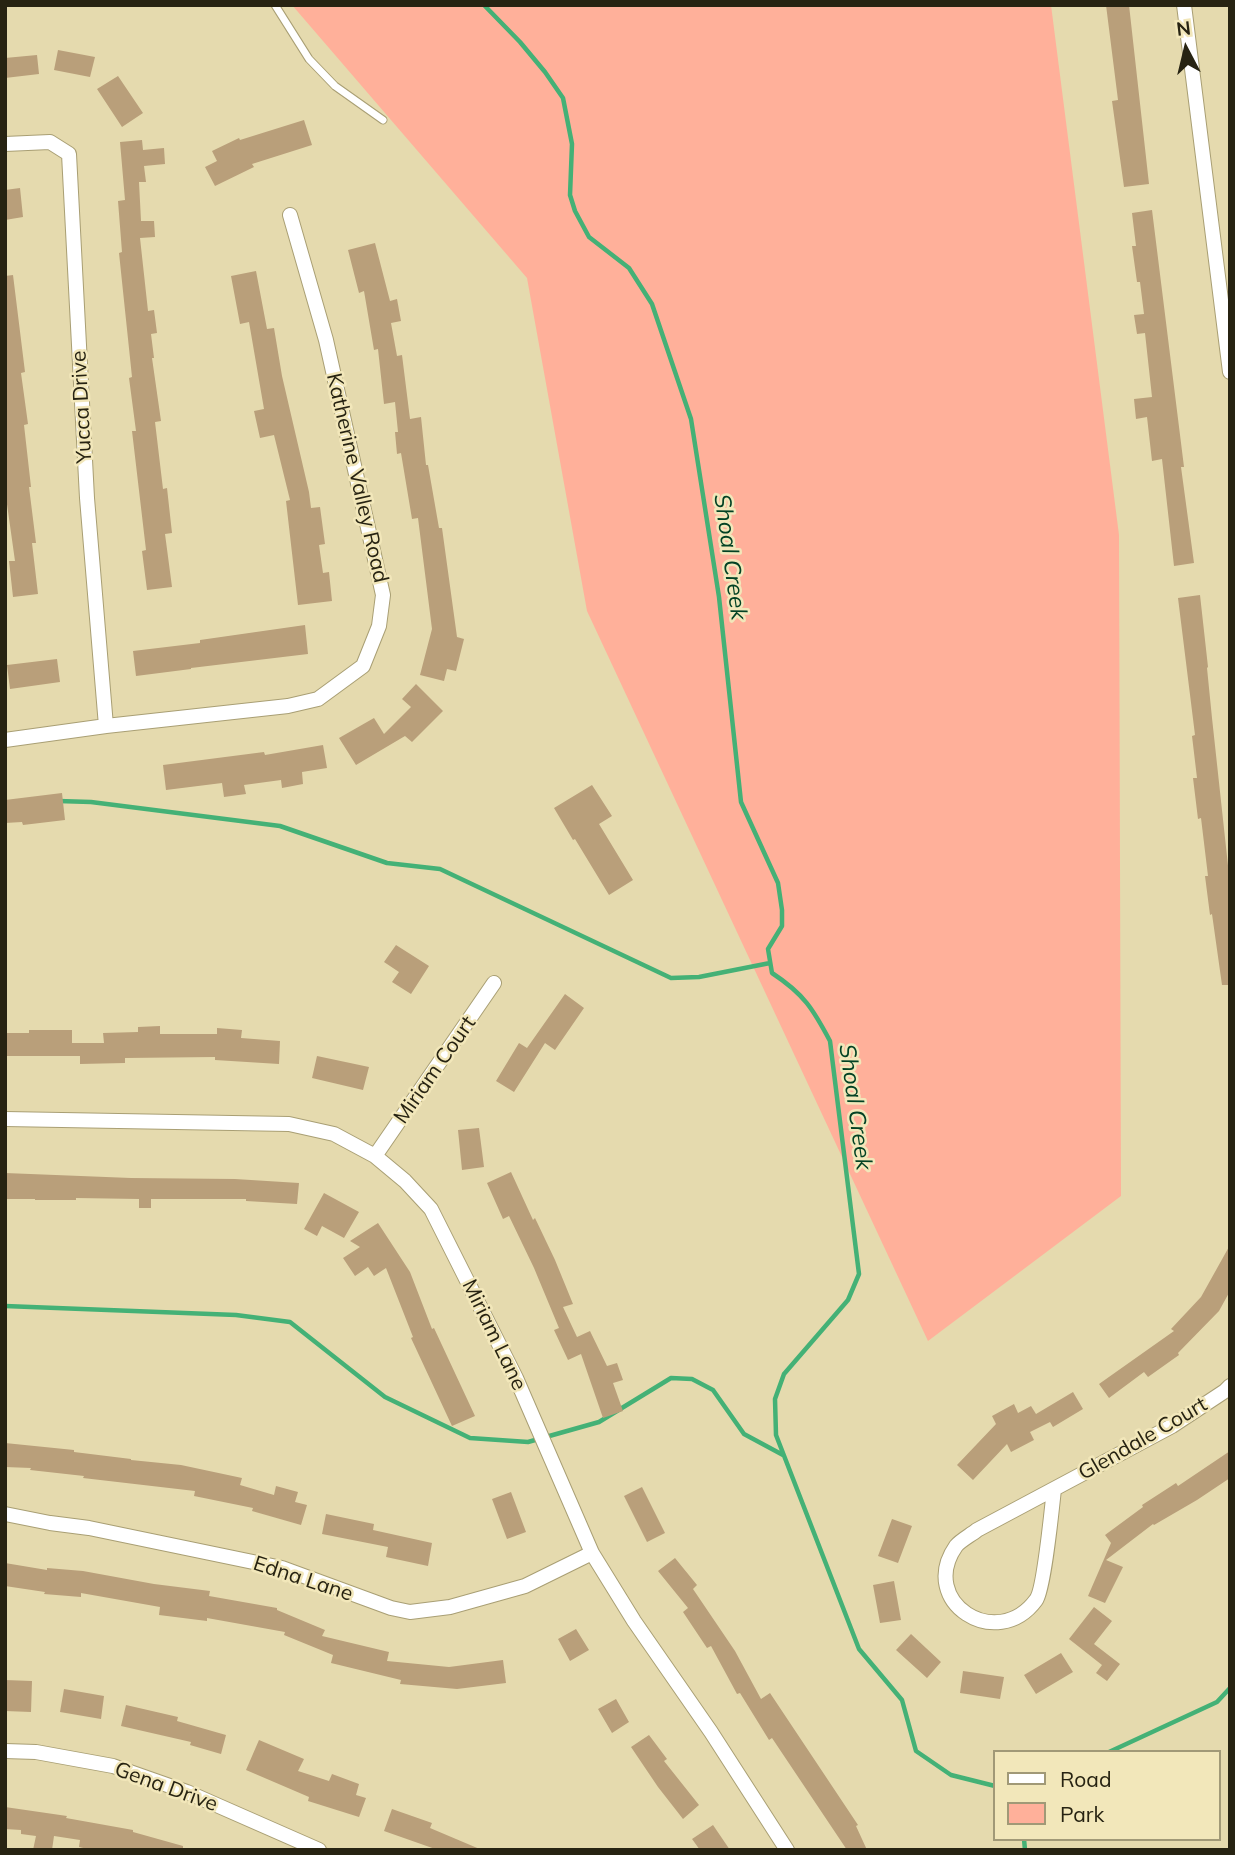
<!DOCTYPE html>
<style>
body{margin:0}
#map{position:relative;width:1235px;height:1855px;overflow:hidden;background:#e5daae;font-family:Mulish,sans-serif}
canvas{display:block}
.frame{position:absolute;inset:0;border:7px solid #272312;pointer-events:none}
.legend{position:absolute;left:993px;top:1750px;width:228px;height:91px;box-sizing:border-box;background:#f2e7ba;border:2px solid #a19977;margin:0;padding:9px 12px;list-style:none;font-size:21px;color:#272312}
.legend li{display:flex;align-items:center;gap:14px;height:35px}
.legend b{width:35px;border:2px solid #a19977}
.north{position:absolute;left:1151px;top:14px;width:70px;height:70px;-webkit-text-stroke:5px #f2e7ba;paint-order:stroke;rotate:353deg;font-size:19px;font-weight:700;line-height:28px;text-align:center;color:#272312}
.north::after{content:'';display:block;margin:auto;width:24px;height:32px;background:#272312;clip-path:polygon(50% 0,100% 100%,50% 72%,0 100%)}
</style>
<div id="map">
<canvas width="1235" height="1855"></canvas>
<div class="frame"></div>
<ul class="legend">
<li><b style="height:9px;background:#fff"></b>Road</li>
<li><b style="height:19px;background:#ffb09a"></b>Park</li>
</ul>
<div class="north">N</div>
</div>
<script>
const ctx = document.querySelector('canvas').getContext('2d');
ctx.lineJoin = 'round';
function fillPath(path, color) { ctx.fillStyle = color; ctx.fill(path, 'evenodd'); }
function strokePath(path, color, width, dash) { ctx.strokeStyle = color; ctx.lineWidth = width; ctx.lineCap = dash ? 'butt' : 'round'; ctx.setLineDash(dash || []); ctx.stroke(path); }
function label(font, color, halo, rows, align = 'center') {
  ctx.font = font + ' Mulish,sans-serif'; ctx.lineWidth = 5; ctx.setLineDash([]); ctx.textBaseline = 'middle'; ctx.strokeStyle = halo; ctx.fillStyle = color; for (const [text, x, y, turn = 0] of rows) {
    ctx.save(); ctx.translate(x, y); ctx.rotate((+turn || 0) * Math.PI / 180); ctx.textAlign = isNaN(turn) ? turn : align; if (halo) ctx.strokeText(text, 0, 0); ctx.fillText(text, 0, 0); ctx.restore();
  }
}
fillPath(new Path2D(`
 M292,5H1051L1119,535L1121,1196L928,1341L587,611L527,278Z`), '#ffb09a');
strokePath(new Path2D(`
 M484,5L520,42L545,72L563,98L572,144L570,195L575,211L589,237L629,268L652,304L691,419L719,597L741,802L778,883L782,910V926L768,949L772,973C804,994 813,1009 830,1041L859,1274L848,1300L784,1374L775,1399L776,1435L859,1649L902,1700L916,1751L951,1775L995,1786
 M58,801L91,802L280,826L387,863L440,869L671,978L699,977L770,963
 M5,1306L236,1315L290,1322L385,1397L470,1438L528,1442L599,1422L671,1378L692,1379L713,1390L744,1434L783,1455
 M1109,1752L1217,1702L1230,1688
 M1024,1839L1025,1850`), '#44b176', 4.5);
fillPath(new Path2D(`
 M1106,5H1129L1149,184L1124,187L1112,101L1118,100Z
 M58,50L95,57L90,77L54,70Z
 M37,55L39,74L5,78V58Z
 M118,76L143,113L122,127L97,89Z
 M304,120L312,145L252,164L254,167L215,186L205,167L217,161L212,151L239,138L240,140Z
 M142,140L143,150L164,148L165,164L144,166L146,182H139L141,221H154L155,237L140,238L148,311L154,310L157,333L151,334L154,358H152L161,421L155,422L163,489L167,488L172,533L165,534L172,587L147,590L142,551L146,550L132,431H136L129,378L132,377L119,253L122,252L118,201L125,200L120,142Z
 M20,188L23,217L5,220V190Z
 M1152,210L1184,467H1181L1194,563L1174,566L1162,459L1152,461L1147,417L1136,419L1134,399L1152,397L1145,333L1137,334L1134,315L1144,314L1140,282H1137L1132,246H1136L1132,213Z
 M375,243L390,301L397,299L401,321L391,323L397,356L402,355L410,419L421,417L426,465H428L439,528H442L457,637L464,639L456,671L447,669L444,681L420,675L432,629L418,518L412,519L401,453L397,454L395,432H398L395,402L384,404L378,349L374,350L364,291L359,293L348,250Z
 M256,271L267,329L274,328L282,376L309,492L311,508L320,507L325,544L319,545L323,573L329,572L332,601L298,605L286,501L290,500L274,435L260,438L254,411L264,409L249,322L240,324L231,276Z
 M13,275L25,372L21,373L28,424L24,425L31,487H29L36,543H32L38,594L13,597L9,561H15L5,490V276Z
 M1200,595L1208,667L1207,668L1212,718L1230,884V985H1222L1212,914L1210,915L1205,876H1208L1201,818L1198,819L1193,778H1197L1192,736L1195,735L1178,598Z
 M305,625L308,654L191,668V669L136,676L133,651L200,643V640Z
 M57,659L60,682L10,689L7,665Z
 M416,684L443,711L412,742L405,736L356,765L339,738L374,718L384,734L411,707L402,699Z
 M323,745L327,768L302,772L303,784L282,788L281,780L244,785L246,794L224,797L222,783L166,790L163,765L264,752L265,755Z
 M592,785L612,816L599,824L633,880L609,895L575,839L573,840L554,808Z
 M62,793L65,820L23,825L22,822L5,823V800Z
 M396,945L429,966L411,994L392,982L399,972L384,962Z
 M565,994L584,1008L555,1050L545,1043L514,1092L496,1081L519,1043L527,1048Z
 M160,1026V1034H217V1028L242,1030L241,1038L280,1041L279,1064L215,1060V1057L125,1058V1063L80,1064V1056H5V1033H29V1030H72V1043H104L103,1033L138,1032V1027Z
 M317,1056L369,1067L363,1090L312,1078Z
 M479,1128L484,1167L462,1170L458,1130Z
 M511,1172L533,1220L535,1218L555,1260L573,1304L563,1307L577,1337L590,1331L607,1366L617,1363L623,1380L613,1383L623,1411L603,1418L581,1354L568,1360L554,1330L559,1328L534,1268L509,1216L503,1219L487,1183Z
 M5,1173L131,1178L235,1179L299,1183L297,1204L246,1201V1199H151V1208H139V1199L76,1198V1200H35V1199H5Z
 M324,1193L359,1212L344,1238L322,1226L317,1236L304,1229Z
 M378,1223L410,1272L432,1329L434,1328L475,1416L452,1426L411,1338L413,1337L386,1268L374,1276L368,1267L355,1276L343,1258L360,1247L350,1241Z
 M1230,1245V1291L1219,1311L1178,1353L1179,1355L1148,1377L1144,1372L1109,1398L1099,1384L1174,1331L1171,1329L1201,1297Z
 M1073,1392L1083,1409L1053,1427L1050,1422L1030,1432L1034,1440L1011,1452L1007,1444L973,1480L957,1465L996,1424L992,1416L1014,1404L1018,1413L1031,1406L1036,1414Z
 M5,1443L74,1450V1452L131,1459V1460L181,1465L242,1478L240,1485L274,1495L276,1486L298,1492L295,1502L307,1505L301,1525L252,1511L253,1508L194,1496L195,1491L83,1478L84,1476L30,1470L31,1468L5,1467Z
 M1230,1451V1478L1197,1500L1154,1525L1153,1524L1106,1560L1123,1567L1105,1603L1088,1596L1111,1543L1105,1535L1143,1507L1142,1505L1176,1483L1178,1486Z
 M642,1487L665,1533L647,1542L624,1496Z
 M511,1492L526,1532L507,1539L492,1499Z
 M326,1514L374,1524L373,1530L432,1543L428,1566L386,1557L388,1547L322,1534Z
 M892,1519L912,1526L898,1563L878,1556Z
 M675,1558L697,1585L693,1589L735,1651L761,1699L770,1693L858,1825L856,1826L867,1850H847L772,1738L769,1740L740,1693L737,1694L711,1646L707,1648L683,1612L688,1608L658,1571Z
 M5,1563L47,1570V1568L83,1571L154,1584L210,1591L209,1596L277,1608V1610L325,1630L322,1636L389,1652L387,1661L449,1667L503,1660L506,1683L457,1689L400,1684L401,1680L331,1663L333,1655L284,1635L285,1632L207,1618V1621L159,1615L160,1607L81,1593V1597L44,1594L45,1592L5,1586Z
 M894,1581L901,1620L880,1623L873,1585Z
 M1094,1607L1112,1621L1094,1644L1120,1664L1107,1681L1096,1673L1102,1665L1069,1639Z
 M576,1629L589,1650L570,1661L558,1639Z
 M911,1634L941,1662L927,1678L896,1650Z
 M1061,1653L1073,1672L1036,1694L1024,1675Z
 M963,1671L1004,1677L1000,1699L960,1693Z
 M5,1680L32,1681L31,1712L5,1711Z
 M64,1689L104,1696L101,1719L60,1712Z
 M616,1699L629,1722L612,1733L598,1709Z
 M126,1705L178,1717L177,1721L226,1735L221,1754L190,1745L191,1742L121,1726Z
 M649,1735L667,1759L664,1761L699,1805L683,1819L658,1787L631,1747Z
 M259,1740L304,1759L298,1771L329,1781L332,1774L359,1784L356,1795L366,1798L359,1817L308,1801L309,1797L246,1770Z
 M5,1807L67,1816L66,1818L133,1830V1832L183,1846V1850H92L79,1847L80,1840L54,1836L52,1850H33L36,1836L21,1834V1830L5,1829Z
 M392,1809L432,1823L430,1828L482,1850H438L384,1831Z
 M713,1825L730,1850H700L692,1839Z`), '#b99f7a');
const service = new Path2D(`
 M275,5L309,59L335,86L383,120`);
const minor = new Path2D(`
 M1184,5L1230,372
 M5,144L50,142L69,154L87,498L106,726
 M5,740L106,726L288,706L318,699L363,666L379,626L383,595L326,340L290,215
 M5,1119L289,1124L334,1134L375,1156L405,1181L431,1209L516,1378L592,1553L634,1621L711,1732L787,1850
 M375,1156L494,983
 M1054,1489C1052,1507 1044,1590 1036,1600C997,1653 917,1602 956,1546C961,1540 971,1535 977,1530L1172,1426L1225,1391L1230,1386
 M5,1514L50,1523L89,1528L282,1568L391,1608L410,1612L450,1607L525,1586L592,1553
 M5,1751L36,1752L113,1766L187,1792L319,1850`);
strokePath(service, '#a99f74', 9);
strokePath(minor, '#a99f74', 16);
strokePath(service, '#fff', 7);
strokePath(minor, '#fff', 14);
label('21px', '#272312', '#f2e7ba', [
 ["Yucca Drive",82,407,-93],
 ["Katherine Valley Road",357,478,77],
 ["Miriam Court",435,1070,-55],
 ["Miriam Lane",494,1335,64],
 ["Glendale Court",1143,1439,-30],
 ["Edna Lane",303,1579,18],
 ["Gena Drive",166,1787,20]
]);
label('italic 23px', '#034224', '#f2e7ba', [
 ["Shoal Creek",730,557,82],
 ["Shoal Creek",855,1107,82]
]);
</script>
